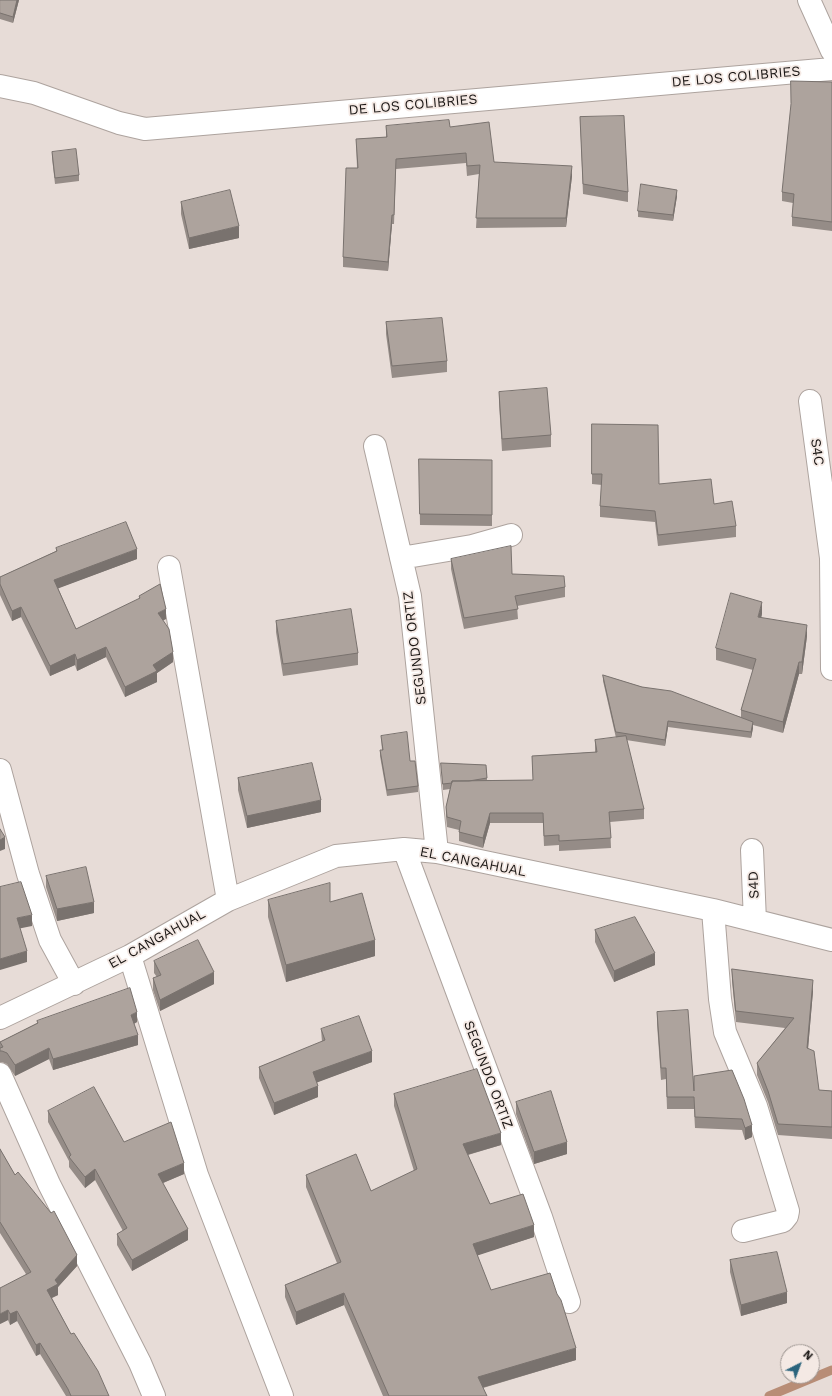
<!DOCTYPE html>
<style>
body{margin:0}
#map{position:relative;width:832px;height:1396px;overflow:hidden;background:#e7dcd7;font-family:"Work Sans",sans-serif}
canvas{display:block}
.north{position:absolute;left:780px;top:1344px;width:40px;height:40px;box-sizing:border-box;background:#f4e9e4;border:1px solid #9d9591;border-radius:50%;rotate:42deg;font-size:11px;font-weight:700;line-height:16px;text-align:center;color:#1a1614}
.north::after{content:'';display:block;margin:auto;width:14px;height:18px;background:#2b647d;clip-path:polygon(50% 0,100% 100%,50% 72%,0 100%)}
</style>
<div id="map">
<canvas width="832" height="1396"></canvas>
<div class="north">N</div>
</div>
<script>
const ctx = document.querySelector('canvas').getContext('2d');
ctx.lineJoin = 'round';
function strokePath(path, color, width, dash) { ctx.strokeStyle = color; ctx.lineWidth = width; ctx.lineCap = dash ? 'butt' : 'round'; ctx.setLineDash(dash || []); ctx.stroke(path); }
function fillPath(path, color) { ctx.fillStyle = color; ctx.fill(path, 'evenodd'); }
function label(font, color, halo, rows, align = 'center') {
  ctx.font = font + ' "Work Sans",sans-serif'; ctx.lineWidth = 3.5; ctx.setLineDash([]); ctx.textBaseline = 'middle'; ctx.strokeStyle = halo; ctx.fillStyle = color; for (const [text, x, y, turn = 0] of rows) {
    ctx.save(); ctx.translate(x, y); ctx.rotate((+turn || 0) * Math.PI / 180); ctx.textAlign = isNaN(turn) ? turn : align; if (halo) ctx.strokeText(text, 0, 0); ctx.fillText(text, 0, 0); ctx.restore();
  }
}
strokePath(new Path2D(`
 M769,1396L832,1370`), '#b88d76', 9);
const minor = new Path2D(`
 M809,0L832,51
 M0,86L34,93L119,123L145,129L832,69
 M810,401L831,558L832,669
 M375,446L410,596L437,852
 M401,558L472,546L511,535
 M169,567L228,900
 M0,770L28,874L50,940L74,984
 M404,849L541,1217L569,1302
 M752,850L755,921
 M713,910L720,999L725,1032L756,1106L788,1211L787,1216L783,1221L743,1231
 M130,956L197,1175L282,1396
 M0,1018L130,956L228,900L336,856L404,849L437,852L713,910L832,940
 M0,1074L49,1184L140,1363L154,1396`);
strokePath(minor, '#ada39e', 24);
strokePath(minor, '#fff', 22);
fillPath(new Path2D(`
 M0,0H19L13,23L0,19Z
 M832,82V231L792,226V217L793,203L782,201V192Z
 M580,117L628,192V202L583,194Z
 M386,126L450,127L494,162L572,176L566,227L476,228L479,174L467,176L466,163L396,169L394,224H392L388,271L343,267V257L357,168L356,139L386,137Z
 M52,152L79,175V181L55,184L52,158Z
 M677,196L673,221L638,217V211Z
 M181,202L239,238L189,249L181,214Z
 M386,322L447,361V372L392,378L386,334Z
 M499,392L551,435V447L502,451L499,403Z
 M592,424L659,484L714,504L736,526V537L658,546L655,522L600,517V506L602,485L592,484Z
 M419,459L492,460V526L420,525Z
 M56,548L137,559L58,588L76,629L139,599V596L166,619L163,620L173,662L157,673V682L125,697L106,657L77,671L75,665L50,676L21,617L12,621L0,595V577L56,551Z
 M451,559L565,587V597L517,606L518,619L464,629L451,569Z
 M762,614L761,618L807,636L802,674H799L783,733L753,725V728L751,738L668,727L665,746L626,740L644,809V819L610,822L611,848L559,851V845L544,846L543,823H490L483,848L459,841V830L447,827L446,817V807L450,789L443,790L441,763L486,765L487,780H533L532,756L595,752V740L616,738L603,681V675L741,717V710L753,670L716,660V648Z
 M276,621L358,653V665L283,676L276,632Z
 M381,736L410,761L418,786V792L387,796L380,756V750H382Z
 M238,778L321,812L247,828L238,790Z
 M46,876L94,913L57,921L46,887Z
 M268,900L330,902L375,956L286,982L268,917Z
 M595,930L655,965L614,982L595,942Z
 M154,961L214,984L160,1011L153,990V978L157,977L154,973Z
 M732,969L813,991L808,1049L819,1090L832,1091V1139L778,1135L768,1102L757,1075V1063L785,1028L736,1022L732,981Z
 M657,1012L694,1084L732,1070L752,1137L745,1140L742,1130L695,1128L694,1109H667L666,1079L661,1080L657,1024Z
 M37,1021L137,1022L134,1024L138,1045L53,1070L49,1059L15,1076L7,1064L2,1062H0V1042L37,1023Z
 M321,1029L372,1062L317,1082L318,1097L274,1115L259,1078V1067L322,1042Z
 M394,1094L501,1145L468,1155L490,1204L534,1237L477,1255L491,1290L576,1360L483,1388L487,1396H383L344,1305L296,1325L285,1297V1285L337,1263L306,1187V1175L371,1191L414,1171L394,1106Z
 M516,1102L567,1154L534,1164L516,1114Z
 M48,1111L124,1142L184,1174L163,1183L188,1240L132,1271L117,1245V1234L123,1231L95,1180L85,1188L69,1167V1161L48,1122Z
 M0,1149L15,1175L77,1266L58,1287V1295L52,1298L71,1334L109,1396H66L40,1354L36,1356L17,1321L10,1325L8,1320L0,1324L26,1274L0,1233Z
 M730,1260L787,1303L741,1316L730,1272Z`), '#958c87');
fillPath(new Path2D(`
 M17,0H19L13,23V17Z
 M572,166V176L566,227V218Z
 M677,190V196L673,221V215Z
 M392,215V224L388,271V262Z
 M239,226V238L189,249V238Z
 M137,549V559L54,590V580Z
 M762,602V614L758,629V617Z
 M21,607V617L12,621V611Z
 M166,609V619L158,623V613Z
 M807,625V636L802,674V662Z
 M106,647V657L77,671V660Z
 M173,652V662L157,673V682L125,697V687L153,665Z
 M75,654V665L50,676V666Z
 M799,662V674L783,733V722Z
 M668,721V727L665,746V740Z
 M753,722V728L751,738V732Z
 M321,800V812L247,828V816Z
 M490,813V823L483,848V838Z
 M5,837V849L0,851V840Z
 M94,902V913L57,921V909Z
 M32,915V926L17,929V918Z
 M375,940V956L286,982V965Z
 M27,951V962L0,970V959Z
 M655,953V965L614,982V971Z
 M214,972V984L160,1011V1000Z
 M813,980V991L807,1060V1048Z
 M137,1012V1022L131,1025V1015Z
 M138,1035V1045L53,1070V1059Z
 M49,1048V1059L15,1076V1065Z
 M372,1051V1062L313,1084V1072Z
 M318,1086V1097L274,1115V1103Z
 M752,1125V1137L745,1140V1128Z
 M501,1133V1145L463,1156V1144Z
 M567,1142V1154L534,1164V1152Z
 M184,1163V1174L158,1185V1174Z
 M95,1169V1180L85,1188V1177Z
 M534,1225V1237L473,1257V1244Z
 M188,1229V1240L132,1271V1260Z
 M77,1255V1266L58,1287V1295L47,1300V1290L55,1280Z
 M787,1292V1303L741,1316V1305Z
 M344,1293V1305L296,1325V1312Z
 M8,1310V1320L0,1324V1314Z
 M17,1311V1321L10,1325V1314Z
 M40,1343V1354L36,1356V1345Z
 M576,1348V1360L478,1389V1377Z`), '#79726e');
const building = new Path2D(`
 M0,0H17L13,17L0,13Z
 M791,81L832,82V222L792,217L794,194L782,192L791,104Z
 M624,116L628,192L583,184L580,117Z
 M449,120L450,127L489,122L494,162L572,166L566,218H476L480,165L467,166L466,153L396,159L394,215H392L388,262L343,257L346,168H358L356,139L387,137L386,126Z
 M76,149L79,175L55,178L52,152Z
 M641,184L677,190L673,215L638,211Z
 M230,190L239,226L189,238L181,202Z
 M442,318L447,361L392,366L386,322Z
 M547,388L551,435L502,439L499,392Z
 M592,424L658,425L659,484L711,479L714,504L732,501L736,526L658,535L655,511L600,506L602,474H592Z
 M419,459L492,460V515L420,514Z
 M126,522L137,549L54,580L76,629L140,598L139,596L160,584L166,609L158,613L169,629L173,652L153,665L157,671L125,687L106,647L77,660L75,654L50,666L21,607L12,611L0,584V577L57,551L56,548Z
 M511,546L512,574L564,576L565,587L515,596L518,609L464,618L451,559Z
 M731,593L762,602L758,617L807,625L802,662H799L783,722L741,710L756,659L716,648Z
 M351,609L358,653L283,664L276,621Z
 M603,675L642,687L671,691L753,722L751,732L668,721L665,740L616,732Z
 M407,732L410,761H415L418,786L387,790L380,750H383L381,736Z
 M626,736L644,809L609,812L611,838L559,841V835L544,836L543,813H490L483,838L459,832L461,821L447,817L446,807L452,781L533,780L532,756L597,752L595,740Z
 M312,763L321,800L247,816L238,778Z
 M441,763L486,765L487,778L469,781H452V783L443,784Z
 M0,829L5,837L0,840Z
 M86,867L94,902L57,909L46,876Z
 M21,882L32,915L17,918L27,951L0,959V887Z
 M330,883V902L362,893L375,940L286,965L268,900Z
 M635,917L655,953L614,971L595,930Z
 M198,940L214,972L160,1000L153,978L161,975L154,961Z
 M732,969L813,980L807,1048L814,1051L819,1090L832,1091V1127L778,1124L768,1091L757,1063L794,1018L736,1011Z
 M130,988L137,1012L131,1015L138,1035L53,1059L49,1048L15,1065L7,1053L2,1051H0V1048L3,1047L0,1042L38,1023L37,1021Z
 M688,1010L694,1091V1076L732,1070L744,1099L752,1125L745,1128L742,1119L695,1117L694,1097H667L666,1068H661L657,1012Z
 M359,1016L372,1051L313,1072L318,1086L274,1103L259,1067L325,1040L321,1029Z
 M477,1069L501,1133L463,1144L490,1204L523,1194L534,1225L473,1244L491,1290L550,1273L557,1294L561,1300L576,1348L478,1377L487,1396H389L344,1293L296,1312L285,1285L341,1262L306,1175L356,1154L371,1191L417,1169L394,1094Z
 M94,1087L124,1142L171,1122L184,1163L158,1174L188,1229L132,1260L117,1234L127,1228L95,1169L85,1177L69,1157L71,1155L48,1111Z
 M551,1091L567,1142L534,1152L516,1102Z
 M0,1149L15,1175L18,1172L51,1213L54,1211L77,1255L55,1280L58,1284L47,1290L71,1334L74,1333L98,1371L109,1396H71L68,1389L40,1343L36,1345L17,1311L10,1314L8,1310L0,1314V1288L31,1272L0,1222Z
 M777,1252L787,1292L741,1305L730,1260Z`);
fillPath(building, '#ada39d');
strokePath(building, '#79726e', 1);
label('14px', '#1a1614', '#f4e9e4', [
 ["DE LOS COLIBRIES",736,77,-5],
 ["DE LOS COLIBRIES",413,105,-5],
 ["S4C",817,452,82],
 ["SEGUNDO ORTIZ",415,648,-97],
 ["EL CANGAHUAL",473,862,11],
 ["S4D",754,885,-93],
 ["EL CANGAHUAL",157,939,-29],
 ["SEGUNDO ORTIZ",488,1075,69]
]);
</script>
